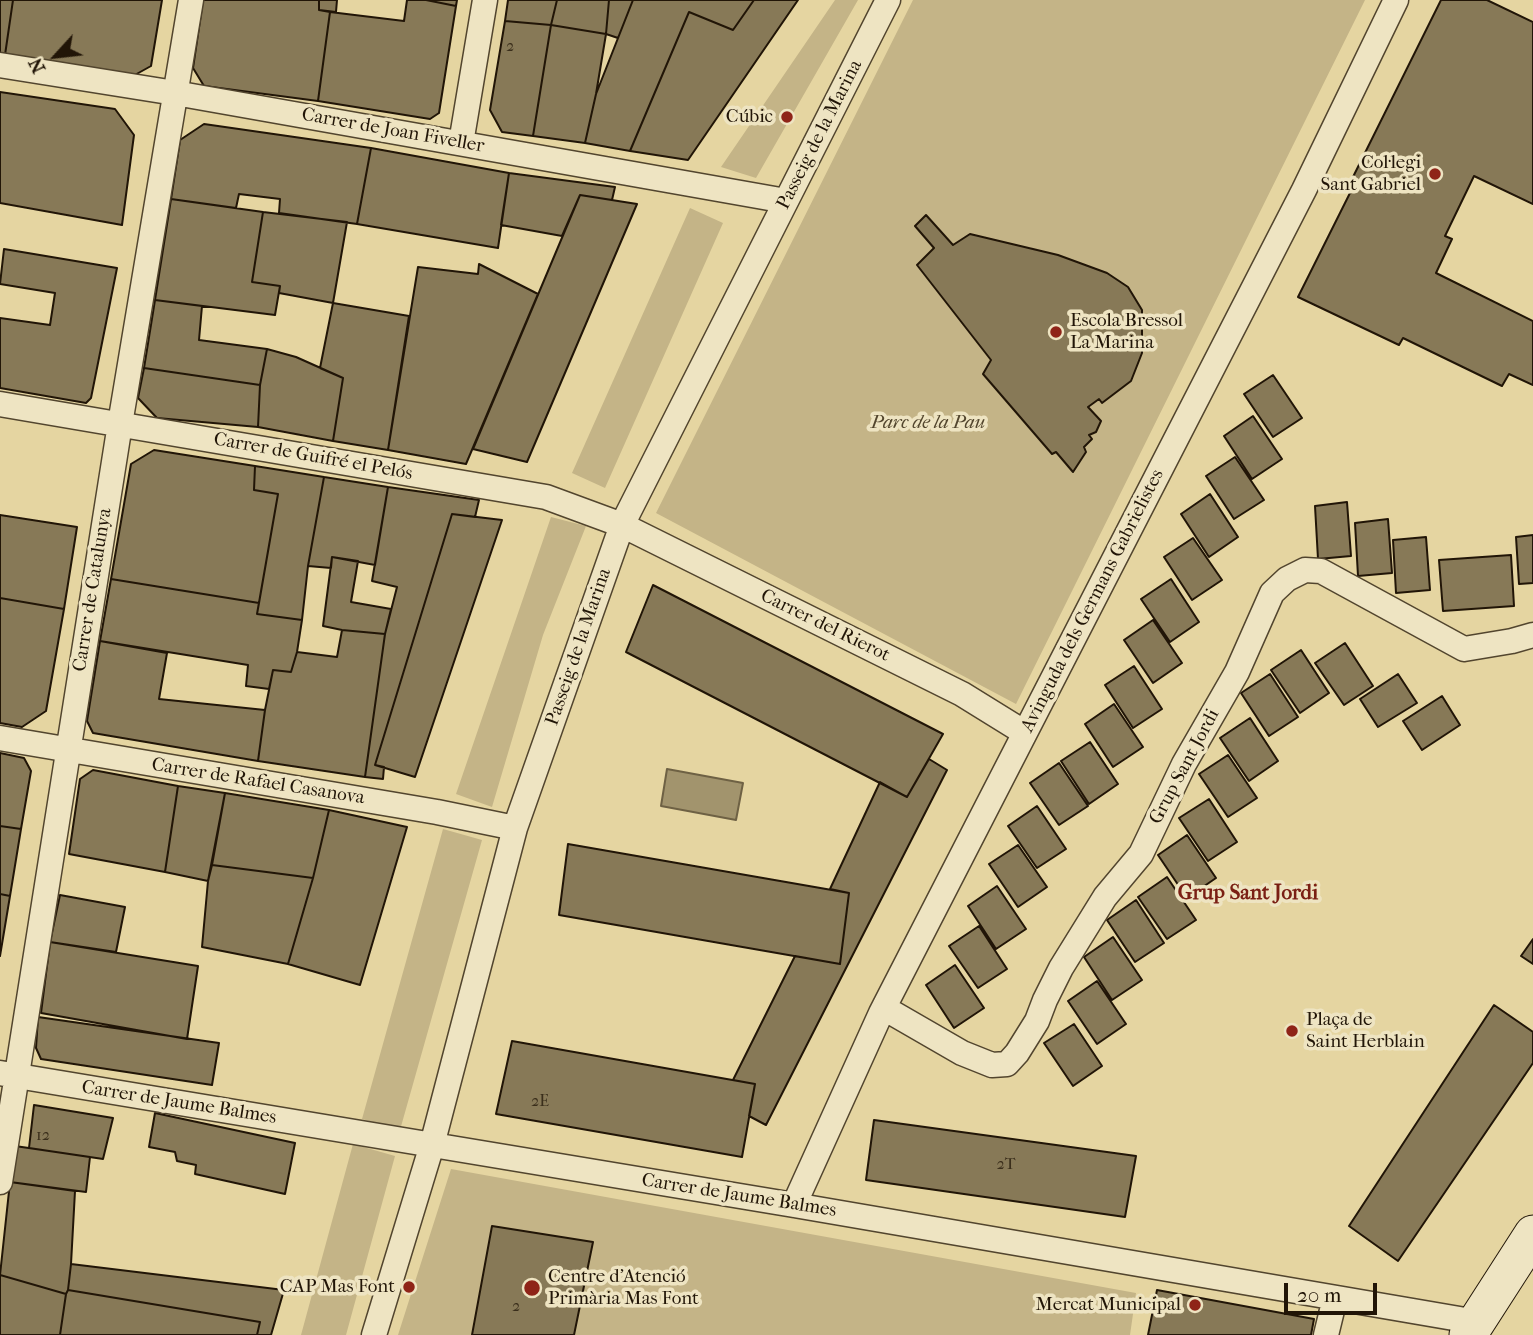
<!DOCTYPE html>
<meta charset="utf-8">
<style>
body{margin:0}
#map{position:relative;width:1533px;height:1335px;overflow:hidden;background:#e5d5a1;font-family:"IM FELL French Canon",serif}
canvas{display:block}
.north{position:absolute;left:21px;top:21px;width:70px;height:70px;-webkit-text-stroke:5px #eee4c2;paint-order:stroke;rotate:243deg;font-size:19px;font-weight:700;line-height:28px;text-align:center;color:#211507}
.north::after{content:'';display:block;margin:auto;width:24px;height:32px;background:#211507;clip-path:polygon(50% 0,100% 100%,50% 72%,0 100%)}
.scale{position:absolute;left:1284px;top:1283px;width:93px;height:32px;box-sizing:border-box;border:4px solid #211507;border-top:0;padding-left:9px;font-size:21px;line-height:24px;white-space:nowrap;color:#211507;-webkit-text-stroke:5px #eee4c2;paint-order:stroke}
</style>
<div id="map">
<canvas width="1533" height="1335"></canvas>
<div class="north">N</div>
<div class="scale">20 m</div>
</div>
<script>
const ctx = document.querySelector('canvas').getContext('2d');
ctx.lineJoin = 'round';
function fillPath(path, color) { ctx.fillStyle = color; ctx.fill(path, 'evenodd'); }
function strokePath(path, color, width, dash) { ctx.strokeStyle = color; ctx.lineWidth = width; ctx.lineCap = dash ? 'butt' : 'round'; ctx.setLineDash(dash || []); ctx.stroke(path); }
function label(font, color, halo, rows, align = 'center') {
  ctx.font = font + ' "IM FELL French Canon",serif'; ctx.lineWidth = 7; ctx.setLineDash([]); ctx.textBaseline = 'middle'; ctx.strokeStyle = halo; ctx.fillStyle = color; for (const [text, x, y, turn = 0] of rows) {
    ctx.save(); ctx.translate(x, y); ctx.rotate((+turn || 0) * Math.PI / 180); ctx.textAlign = isNaN(turn) ? turn : align; if (halo) ctx.strokeText(text, 0, 0); ctx.fillText(text, 0, 0); ctx.restore();
  }
}
fillPath(new Path2D(`
 M835,0H858L756,178L721,167Z
 M913,0H1365L1016,704L656,513Z
 M690,208L723,223L605,488L572,473Z
 M551,517L586,526L543,635L492,807L456,794Z
 M443,829L482,840L400,1130L362,1119Z
 M353,1144L395,1156L346,1335H301Z
 M451,1169L1136,1293L1130,1335H398Z`), '#c4b487');
const water = new Path2D(`
 M667,769L743,783L736,820L661,806Z`);
fillPath(water, '#a2946d');
strokePath(water, '#6e6144', 2);
const building = new Path2D(`
 M0,0H13L5,55L0,54Z
 M13,0H162L151,66L133,76L5,55Z
 M203,0H319V10L330,12L318,101L204,86L193,68Z
 M319,0H337L336,12L319,10Z
 M407,0H426L456,6L439,113L430,119L318,101L330,12L404,21Z
 M426,0H457L456,6Z
 M508,0H557L551,25L505,21Z
 M557,0H609L606,34L551,25Z
 M609,0H633L618,38L606,34Z
 M633,0H754L733,30L689,12L630,151L585,143L596,94Z
 M754,0H798L688,160L630,151L689,12L733,30Z
 M1441,0H1487L1533,22V204L1474,176L1445,236L1452,239L1436,273L1533,321V385L1509,374L1502,386L1403,338L1399,345L1298,297L1351,191L1347,189Z
 M505,21L551,25L533,136L502,132L490,110Z
 M551,25L606,34L596,94L585,143L533,136Z
 M0,92L115,109L134,135L122,225L0,203Z
 M204,124L371,148L357,224L279,213L280,199L239,194L236,208L171,199L180,140Z
 M371,148L509,173L498,248L357,224Z
 M509,173L615,187L612,200L580,195L562,236L501,225Z
 M580,195L637,204L527,462L473,449Z
 M171,199L263,212L252,282L280,286L275,315L155,300Z
 M263,212L347,222L333,303L279,293L280,286L252,282Z
 M926,215L953,245L970,234L1058,255L1107,273L1128,287L1142,310V353L1131,381L1102,403L1099,399L1088,407L1101,421L1096,432L1089,435L1092,439L1084,447L1086,452L1073,472L1056,452L1052,454L983,374L991,360L917,265L934,248L915,226Z
 M4,249L117,268L91,398L86,403L0,388V318L50,325L55,293L0,284Z
 M479,264L538,294L466,464L388,450L418,267L478,274Z
 M155,300L202,306L199,340L267,349L260,385L144,368Z
 M333,303L409,316L388,450L333,441L343,378L320,368Z
 M267,349L296,357L343,378L333,441L258,427L260,385Z
 M144,368L260,385L258,427L157,418L138,398Z
 M1273,375L1302,418L1273,437L1244,394Z
 M1253,416L1282,459L1252,479L1224,436Z
 M154,450L255,466L254,490L278,494L259,603L111,579L131,464Z
 M1235,457L1264,500L1234,519L1206,476Z
 M255,466L324,477L308,566L302,620L257,614L278,494L254,490Z
 M324,477L388,487L375,565L332,557L331,568L308,566Z
 M388,487L479,500L475,517L452,514L375,765L384,767L383,779L365,777L385,634L397,587L372,581Z
 M1210,494L1238,537L1209,557L1181,514Z
 M1347,502L1351,556L1318,559L1315,506Z
 M452,514L502,520L415,777L375,765Z
 M0,515L77,527L64,609L0,598Z
 M1388,519L1392,573L1358,576L1355,523Z
 M1533,535V583L1519,584L1516,537Z
 M1426,537L1430,590L1396,593L1393,540Z
 M1193,538L1222,580L1192,600L1164,557Z
 M1511,555L1514,606L1443,611L1439,560Z
 M332,557L358,561L351,602L391,609L385,634L342,630L323,626Z
 M111,579L259,603L257,614L302,620L297,652L291,672L273,670L269,689L246,686L248,665L100,641Z
 M1171,579L1199,622L1170,642L1141,599Z
 M653,585L943,734L907,797L626,652Z
 M0,598L64,609L46,711L22,727L0,723Z
 M1153,620L1182,663L1153,683L1124,640Z
 M342,630L385,634L365,777L258,761L265,710L273,670L291,672L297,652L337,657Z
 M100,641L167,653L159,699L265,710L258,761L93,733L87,721Z
 M1345,643L1373,686L1344,705L1315,663Z
 M1301,650L1329,693L1300,713L1271,670Z
 M1134,666L1162,709L1133,728L1105,685Z
 M1270,674L1298,717L1269,736L1241,693Z
 M1398,674L1417,703L1378,727L1360,699Z
 M1442,696L1460,725L1422,750L1403,721Z
 M1114,704L1143,747L1113,767L1085,724Z
 M1250,718L1278,761L1249,781L1220,738Z
 M1090,742L1118,784L1089,804L1061,761Z
 M0,753L24,758L31,771L21,829L0,826Z
 M1228,755L1257,798L1228,817L1199,774Z
 M929,759L947,770L766,1125L749,1116L755,1084L733,1080L795,956L840,964L849,893L830,889L880,782L907,797Z
 M1059,763L1088,806L1059,825L1030,783Z
 M93,770L178,786L165,872L69,854L80,779Z
 M178,786L225,793L208,881L165,872Z
 M225,793L329,810L313,878L212,865Z
 M1209,799L1237,842L1208,861L1179,818Z
 M1037,806L1066,849L1037,868L1008,826Z
 M329,810L407,827L360,985L288,964L313,878Z
 M0,826L21,829L10,896L0,894Z
 M1187,835L1216,878L1187,898L1158,855Z
 M568,844L849,893L840,964L559,915Z
 M1018,845L1047,887L1018,907L989,864Z
 M212,865L313,878L288,964L202,947L208,881Z
 M1167,877L1196,920L1167,939L1138,897Z
 M997,886L1026,929L996,949L968,906Z
 M0,894L10,896L0,956Z
 M60,895L125,907L116,952L50,942Z
 M1136,900L1164,943L1135,962L1107,920Z
 M979,926L1007,969L978,988L949,946Z
 M1113,937L1142,980L1112,1000L1084,957Z
 M1533,939V964L1521,956Z
 M50,942L198,966L187,1039L41,1013Z
 M955,965L984,1008L954,1028L926,985Z
 M1097,981L1126,1024L1097,1044L1068,1001Z
 M1494,1005L1533,1032V1063L1398,1261L1349,1226Z
 M38,1017L219,1043L212,1085L41,1059L36,1048Z
 M1074,1024L1102,1066L1073,1086L1044,1043Z
 M512,1041L755,1084L742,1157L496,1114Z
 M34,1105L113,1118L103,1159L29,1148Z
 M155,1113L295,1143L285,1194L195,1174L196,1165L177,1161L175,1152L149,1147Z
 M874,1120L1136,1156L1125,1217L866,1180Z
 M15,1146L90,1157L86,1192L10,1182Z
 M10,1182L75,1191L71,1264L68,1290L66,1294L0,1275Z
 M492,1226L593,1242L574,1335H472Z
 M71,1264L284,1290L271,1335H257L260,1322L68,1290Z
 M0,1275L66,1294L60,1335H0Z
 M68,1290L260,1322L257,1335H60L66,1294Z
 M1157,1290L1314,1319L1311,1335H1148Z`);
fillPath(building, '#877957');
strokePath(building, '#211507', 2);
const street = new Path2D(`
 M0,65L175,93L786,201
 M461,143L485,0
 M0,404L546,497L622,525L962,694L1025,733
 M0,738L437,812L515,828
 M884,1008L962,1053L992,1065L1007,1064L1017,1053L1037,1021L1045,1000L1061,968L1105,897L1141,854L1184,764L1237,672L1272,593L1287,579L1305,570L1321,571L1464,649L1512,641L1533,635
 M0,1073L794,1205L1477,1322
 M0,1182L120,424L191,0
 M794,1205L881,1013L1304,190L1396,0
 M374,1335L432,1145L515,828L622,525L888,0
 M1326,1335L1335,1298`);
const secondary = new Path2D(`
 M1468,1335L1533,1234`);
strokePath(street, '#52452e', 27);
strokePath(secondary, '#211507', 39);
strokePath(street, '#eee4c2', 24);
strokePath(secondary, '#eee4c2', 37);
for (const [x, y, r, color] of [
 [787,117,7,"#8f2418"],
 [1435,174,7,"#8f2418"],
 [1056,332,7,"#8f2418"],
 [1292,1031,7,"#8f2418"],
 [409,1287,7,"#8f2418"],
 [532,1288,9,"#8f2418"],
 [1195,1305,7,"#8f2418"]
]) { const dot = new Path2D(); dot.arc(x, y, r, 0, 2 * Math.PI); ctx.fillStyle = color; ctx.fill(dot); strokePath(dot, '#eee4c2', 2.5); }
label('16px', '#3a2e1b', null, [
 ["2",510,47],
 ["2E",540,1102],
 ["12",43,1136],
 ["2T",1006,1165],
 ["2",516,1307]
]);
label('19px', '#211507', '#eee4c2', [
 ["Cúbic",773,117],
 ["Col·legi",1421,163],
 ["Sant Gabriel",1421,185],
 ["Escola Bressol",1070,321,"left"],
 ["La Marina",1070,343,"left"],
 ["Plaça de",1306,1020,"left"],
 ["Saint Herblain",1306,1042,"left"],
 ["Centre d'Atenció",548,1277,"left"],
 ["Primària Mas Font",548,1299,"left"],
 ["CAP Mas Font",395,1287],
 ["Mercat Municipal",1181,1305]
], 'right');
label('19px', '#211507', '#eee4c2', [
 ["Carrer de Joan Fiveller",393,131,10],
 ["Passeig de la Marina",820,135,-63],
 ["Carrer de Guifré el Pelós",313,457,10],
 ["Carrer de Catalunya",93,590,-81],
 ["Avinguda dels Germans Gabrielistes",1093,601,-63],
 ["Carrer del Rierot",825,626,26],
 ["Passeig de la Marina",579,647,-71],
 ["Grup Sant Jordi",1185,767,-62],
 ["Carrer de Rafael Casanova",258,782,9],
 ["Carrer de Jaume Balmes",179,1103,9],
 ["Carrer de Jaume Balmes",739,1196,9]
]);
label('italic 19px', '#52452d', '#eee4c2', [
 ["Parc de la Pau",928,423]
]);
label('bold 21px', '#7a1f14', '#eee4c2', [
 ["Grup Sant Jordi",1248,894]
]);
</script>
